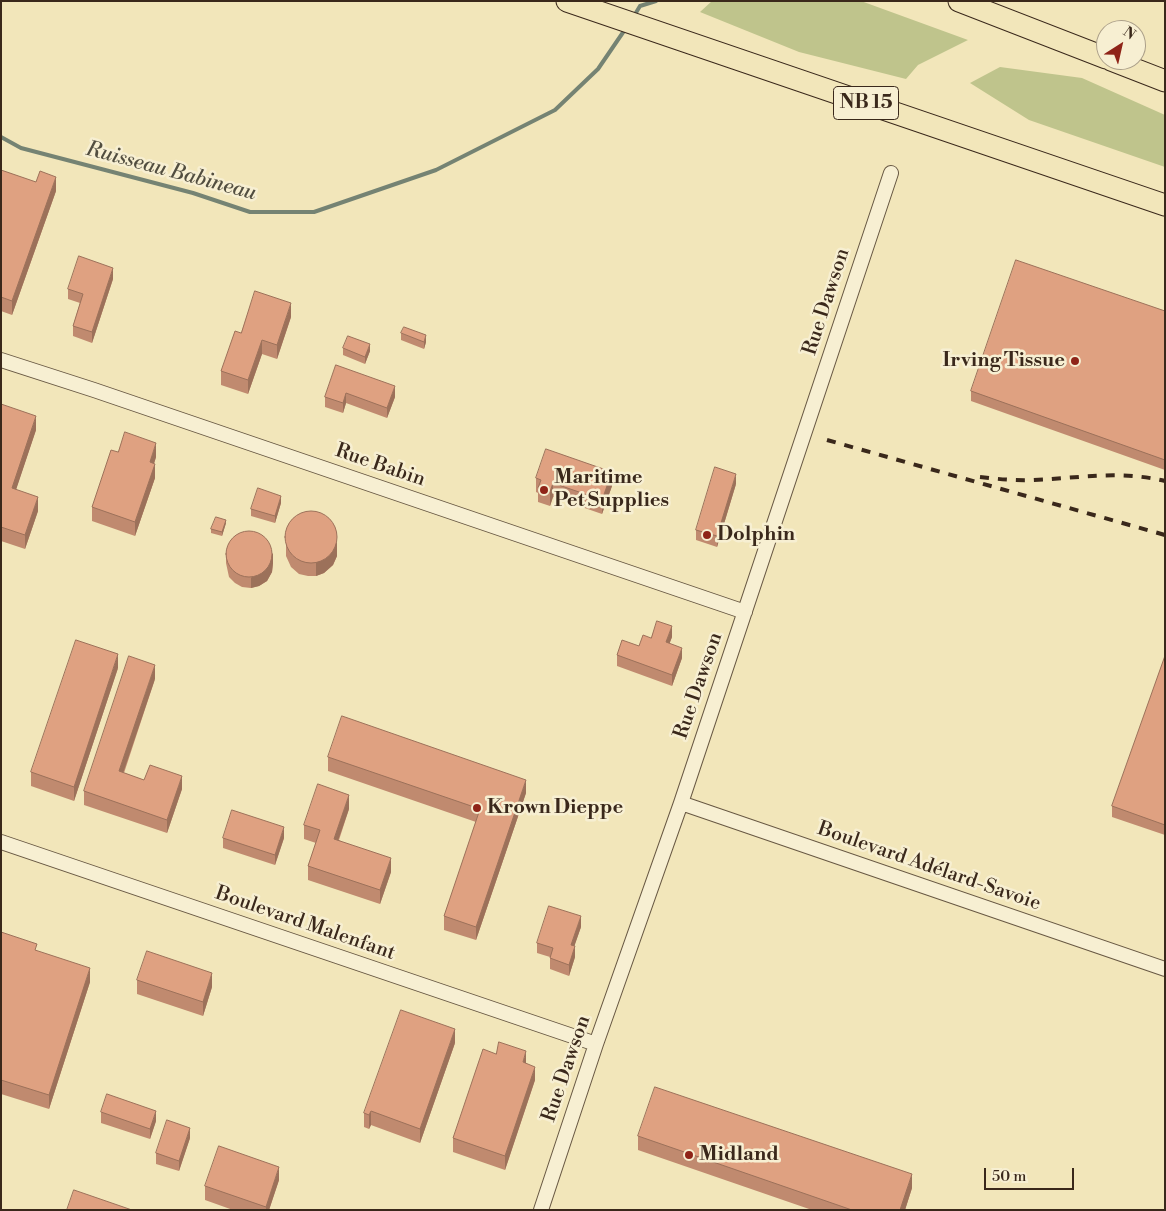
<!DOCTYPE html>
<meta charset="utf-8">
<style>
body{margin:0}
#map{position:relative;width:1166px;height:1211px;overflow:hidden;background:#f2e6ba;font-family:"Libre Bodoni",serif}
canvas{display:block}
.frame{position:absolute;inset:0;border:2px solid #3a281b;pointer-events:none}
.north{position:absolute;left:1096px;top:20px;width:50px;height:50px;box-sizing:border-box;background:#f7efd2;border:1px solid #ab9f89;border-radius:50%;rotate:35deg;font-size:14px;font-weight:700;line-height:20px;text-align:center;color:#3a281b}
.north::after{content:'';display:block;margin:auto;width:18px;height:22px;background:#8f2418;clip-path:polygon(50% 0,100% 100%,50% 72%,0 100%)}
.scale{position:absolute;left:984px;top:1168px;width:90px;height:22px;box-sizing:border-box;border:2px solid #3a281b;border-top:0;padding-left:6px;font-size:15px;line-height:18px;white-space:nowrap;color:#3a281b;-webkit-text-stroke:4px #f7efd2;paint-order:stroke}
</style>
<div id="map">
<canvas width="1166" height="1211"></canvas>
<div class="frame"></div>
<div class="north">N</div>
<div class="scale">50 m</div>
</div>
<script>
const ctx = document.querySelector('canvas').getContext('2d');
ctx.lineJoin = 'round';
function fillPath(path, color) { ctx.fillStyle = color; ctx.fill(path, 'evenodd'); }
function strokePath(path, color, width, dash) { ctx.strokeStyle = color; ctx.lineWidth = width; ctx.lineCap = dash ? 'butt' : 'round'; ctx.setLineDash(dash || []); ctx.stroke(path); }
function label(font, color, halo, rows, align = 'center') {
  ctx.font = font + ' "Libre Bodoni",serif'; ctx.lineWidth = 5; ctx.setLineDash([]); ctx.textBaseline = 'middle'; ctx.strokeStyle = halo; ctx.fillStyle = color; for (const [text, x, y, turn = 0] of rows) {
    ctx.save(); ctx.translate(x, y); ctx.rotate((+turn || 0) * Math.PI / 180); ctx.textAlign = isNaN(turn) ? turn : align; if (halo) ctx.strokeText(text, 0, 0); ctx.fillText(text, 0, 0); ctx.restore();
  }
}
fillPath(new Path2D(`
 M712,1H861L968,40L918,65L906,79L799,52L700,12Z
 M1000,67L1082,78L1165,115V167L1029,120L970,83Z`), '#bfc48c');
strokePath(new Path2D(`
 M634,16L640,6L656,1
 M1,137L21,148L193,193L250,212H314L436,170L555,110L598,69L626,28`), '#758373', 4);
const minor = new Path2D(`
 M1,360L94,390L745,612
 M681,803L1165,969
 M1,842L596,1044
 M541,1210L596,1044L681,803L891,173`);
const highway = new Path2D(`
 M567,1L1165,205
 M959,1L1106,58
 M1111,60L1165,81`);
strokePath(minor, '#685843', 16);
strokePath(highway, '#3a281b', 23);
strokePath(minor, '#f7efd2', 14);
strokePath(highway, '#f2e6ba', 21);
strokePath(new Path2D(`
 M827,440L1165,535
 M980,477C998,479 1016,481 1034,480C1081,478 1118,470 1165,481`), '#3a281b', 4, [9, 9]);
fillPath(new Path2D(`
 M1,170L56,191L12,315L1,311Z
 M113,279L92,343L73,336V326L80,303L68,299V289Z
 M1165,311V470L971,401V391Z
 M291,317L277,359L262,354L248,394L221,385V371L241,333Z
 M401,333L426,342L424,349L401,340Z
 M343,348L370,351L365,364L343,355Z
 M336,365L395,397L387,418L346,403L343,413L325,407V397Z
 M1,404L36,430L16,489L38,511L25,549L1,541Z
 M118,452L156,457L154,464L155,478L135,536L92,521V507Z
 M536,478L612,486L602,514L553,497L550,506L538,502V493L536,492Z
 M736,484L717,547L696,540V530Z
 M281,503L275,523L251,516V509Z
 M226,523L222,536L211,533V529Z
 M286,531L337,556L333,565L324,573L316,576H308L299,574L291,567L286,556Z
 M226,552L273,563L272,572L267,581L259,586L251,588L242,587L235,583L229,577L226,563Z
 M672,637L669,644L682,658L672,686L617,666V655L639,646L651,638Z
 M1165,656V835L1112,817V806Z
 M118,668L74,801L31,786V772Z
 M155,679L124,773L144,780L182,789L167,833L84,805V791Z
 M328,757L526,793L476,940L444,930V916L476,822L328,771Z
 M349,809L339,840L391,872L380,904L308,880V866L316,843L304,839V825Z
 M223,838H284L275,865L223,848Z
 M581,927L574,946L575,957L569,976L550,969V957L537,953V943Z
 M1,932L37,951L90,982L49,1109L1,1094Z
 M137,980L212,987L203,1016L137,994Z
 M455,1043L420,1143L371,1125L369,1129L364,1127V1113Z
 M526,1064L535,1080L505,1170L453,1152V1138Z
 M101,1112L156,1121L150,1139L101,1123Z
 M638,1136L912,1188L905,1210H812L638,1150Z
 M190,1138L179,1171L156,1164V1153Z
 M279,1180L269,1210H233L205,1200V1186Z`), '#c08a6f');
fillPath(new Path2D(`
 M56,177V191L12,315V301Z
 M113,268V279L92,343V332Z
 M291,303V317L277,359V345Z
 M426,335V342L424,349V342Z
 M262,340V354L248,394V380Z
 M370,344V351L365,364V357Z
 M395,386V397L387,418V408Z
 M346,393V403L343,413V403Z
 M36,416V430L12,502V488Z
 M156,443V457L150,476V462Z
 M155,464V478L135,536V522Z
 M612,472V486L602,514V500Z
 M736,474V484L717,547V536Z
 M553,483V497L550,506V492Z
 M281,496V503L275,523V516Z
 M38,497V511L25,549V535Z
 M226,520V523L222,536V532Z
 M337,542V556L333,565L324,573L316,576V562Z
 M273,553V563L272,572L267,581L259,586L251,588V578Z
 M672,626V637L666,653V642Z
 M682,648V658L672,686V675Z
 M118,654V668L74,801V787Z
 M155,665V679L119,785V771Z
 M182,776V789L167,833V820Z
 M526,780V793L476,940V927Z
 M349,795V809L334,852V839Z
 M284,827V838L275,865V855Z
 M391,858V872L380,904V890Z
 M581,916V927L571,956V945Z
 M575,946V957L569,976V965Z
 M90,968V982L49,1109V1095Z
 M212,973V987L203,1016V1002Z
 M455,1029V1043L420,1143V1129Z
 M526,1051V1065L523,1062Z
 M535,1067V1080L505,1170V1156Z
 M156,1111V1121L150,1139V1129Z
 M371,1111V1125L369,1129V1115Z
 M190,1128V1138L179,1171V1161Z
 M279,1167V1180L269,1210H266V1207Z
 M912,1174V1188L905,1210H900Z`), '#9c715a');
const building = new Path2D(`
 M1,170L36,182L40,171L56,177L12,301L1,297Z
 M79,256L113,268L92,332L73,326L83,294L68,289Z
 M1016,260L1165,311V460L971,391Z
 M255,291L291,303L277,345L262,340L248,380L221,371L235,331L241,333Z
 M404,327L426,335L424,342L401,333Z
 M348,336L370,344L365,357L343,348Z
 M336,365L395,386L387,408L346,393L343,403L325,397Z
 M1,404L36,416L12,488L38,497L25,535L1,527Z
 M125,432L156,443L150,462L155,464L135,522L92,507L111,450L118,452Z
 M546,449L612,472L602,500L553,483L550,492L538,488L541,480L536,478Z
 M715,467L736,474L717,536L696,530Z
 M258,488L281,496L275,516L251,509Z
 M285 537a26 26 0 1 1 52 0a26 26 0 1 1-52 0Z
 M216,517L226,520L222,532L211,529Z
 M226 554a23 23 0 1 1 46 0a23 23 0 1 1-46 0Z
 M657,621L672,626L666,642L682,648L672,675L617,655L622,640L639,646L643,635L651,638Z
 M76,640L118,654L74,787L31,772Z
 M129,656L155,665L119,771L144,780L150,765L182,776L167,820L84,791Z
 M1165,656V825L1112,806Z
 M342,716L526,780L476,927L444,916L480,809L328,757Z
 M318,784L349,795L334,839L391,858L380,890L308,866L320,830L304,825Z
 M232,810L284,827L275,855L223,838Z
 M549,906L581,916L571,945L575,946L569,965L550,958L553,948L537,943Z
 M1,932L37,944L35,950L90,968L49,1095L1,1080Z
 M147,951L212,973L203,1002L137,980Z
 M401,1010L455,1029L420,1129L371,1111L369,1115L364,1113Z
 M499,1042L526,1051L523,1062L535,1067L505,1156L453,1138L483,1049L496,1054Z
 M655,1087L912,1174L900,1210H852L638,1136Z
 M107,1094L156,1111L150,1129L101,1112Z
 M167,1120L190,1128L179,1161L156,1153Z
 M219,1146L279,1167L266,1207L205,1186Z
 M74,1190L132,1210H67Z`);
fillPath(building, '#dfa181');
strokePath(building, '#9c715a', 1);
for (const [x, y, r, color] of [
 [1075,361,5,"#8f2418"],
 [544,490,5,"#8f2418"],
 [707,535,5,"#8f2418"],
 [477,808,5,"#8f2418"],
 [689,1155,5,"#8f2418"]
]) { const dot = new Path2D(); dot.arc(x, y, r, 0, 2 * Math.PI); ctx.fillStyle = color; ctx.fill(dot); strokePath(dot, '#f7efd2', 2); }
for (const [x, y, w] of [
 [866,103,65]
]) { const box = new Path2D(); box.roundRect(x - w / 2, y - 16.5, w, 33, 4); ctx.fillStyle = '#f7efd2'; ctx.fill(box); strokePath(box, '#3a281b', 1); }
label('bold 19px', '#3a281b', null, [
 ["NB 15",866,103]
]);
label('20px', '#3a281b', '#f7efd2', [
 ["Rue Dawson",827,302,-72],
 ["Rue Babin",380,466,19],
 ["Rue Dawson",699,686,-71],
 ["Boulevard Adélard-Savoie",929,867,19],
 ["Boulevard Malenfant",305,924,19],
 ["Rue Dawson",567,1069,-71]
]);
label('bold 20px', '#3a281b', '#f7efd2', [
 ["Irving Tissue",1065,361,"right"],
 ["Maritime",554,478],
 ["Pet Supplies",554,501],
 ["Dolphin",717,535],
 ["Krown Dieppe",487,808],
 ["Midland",699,1155]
], 'left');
label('italic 21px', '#524e40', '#f7efd2', [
 ["Ruisseau Babineau",171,172,15]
]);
</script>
